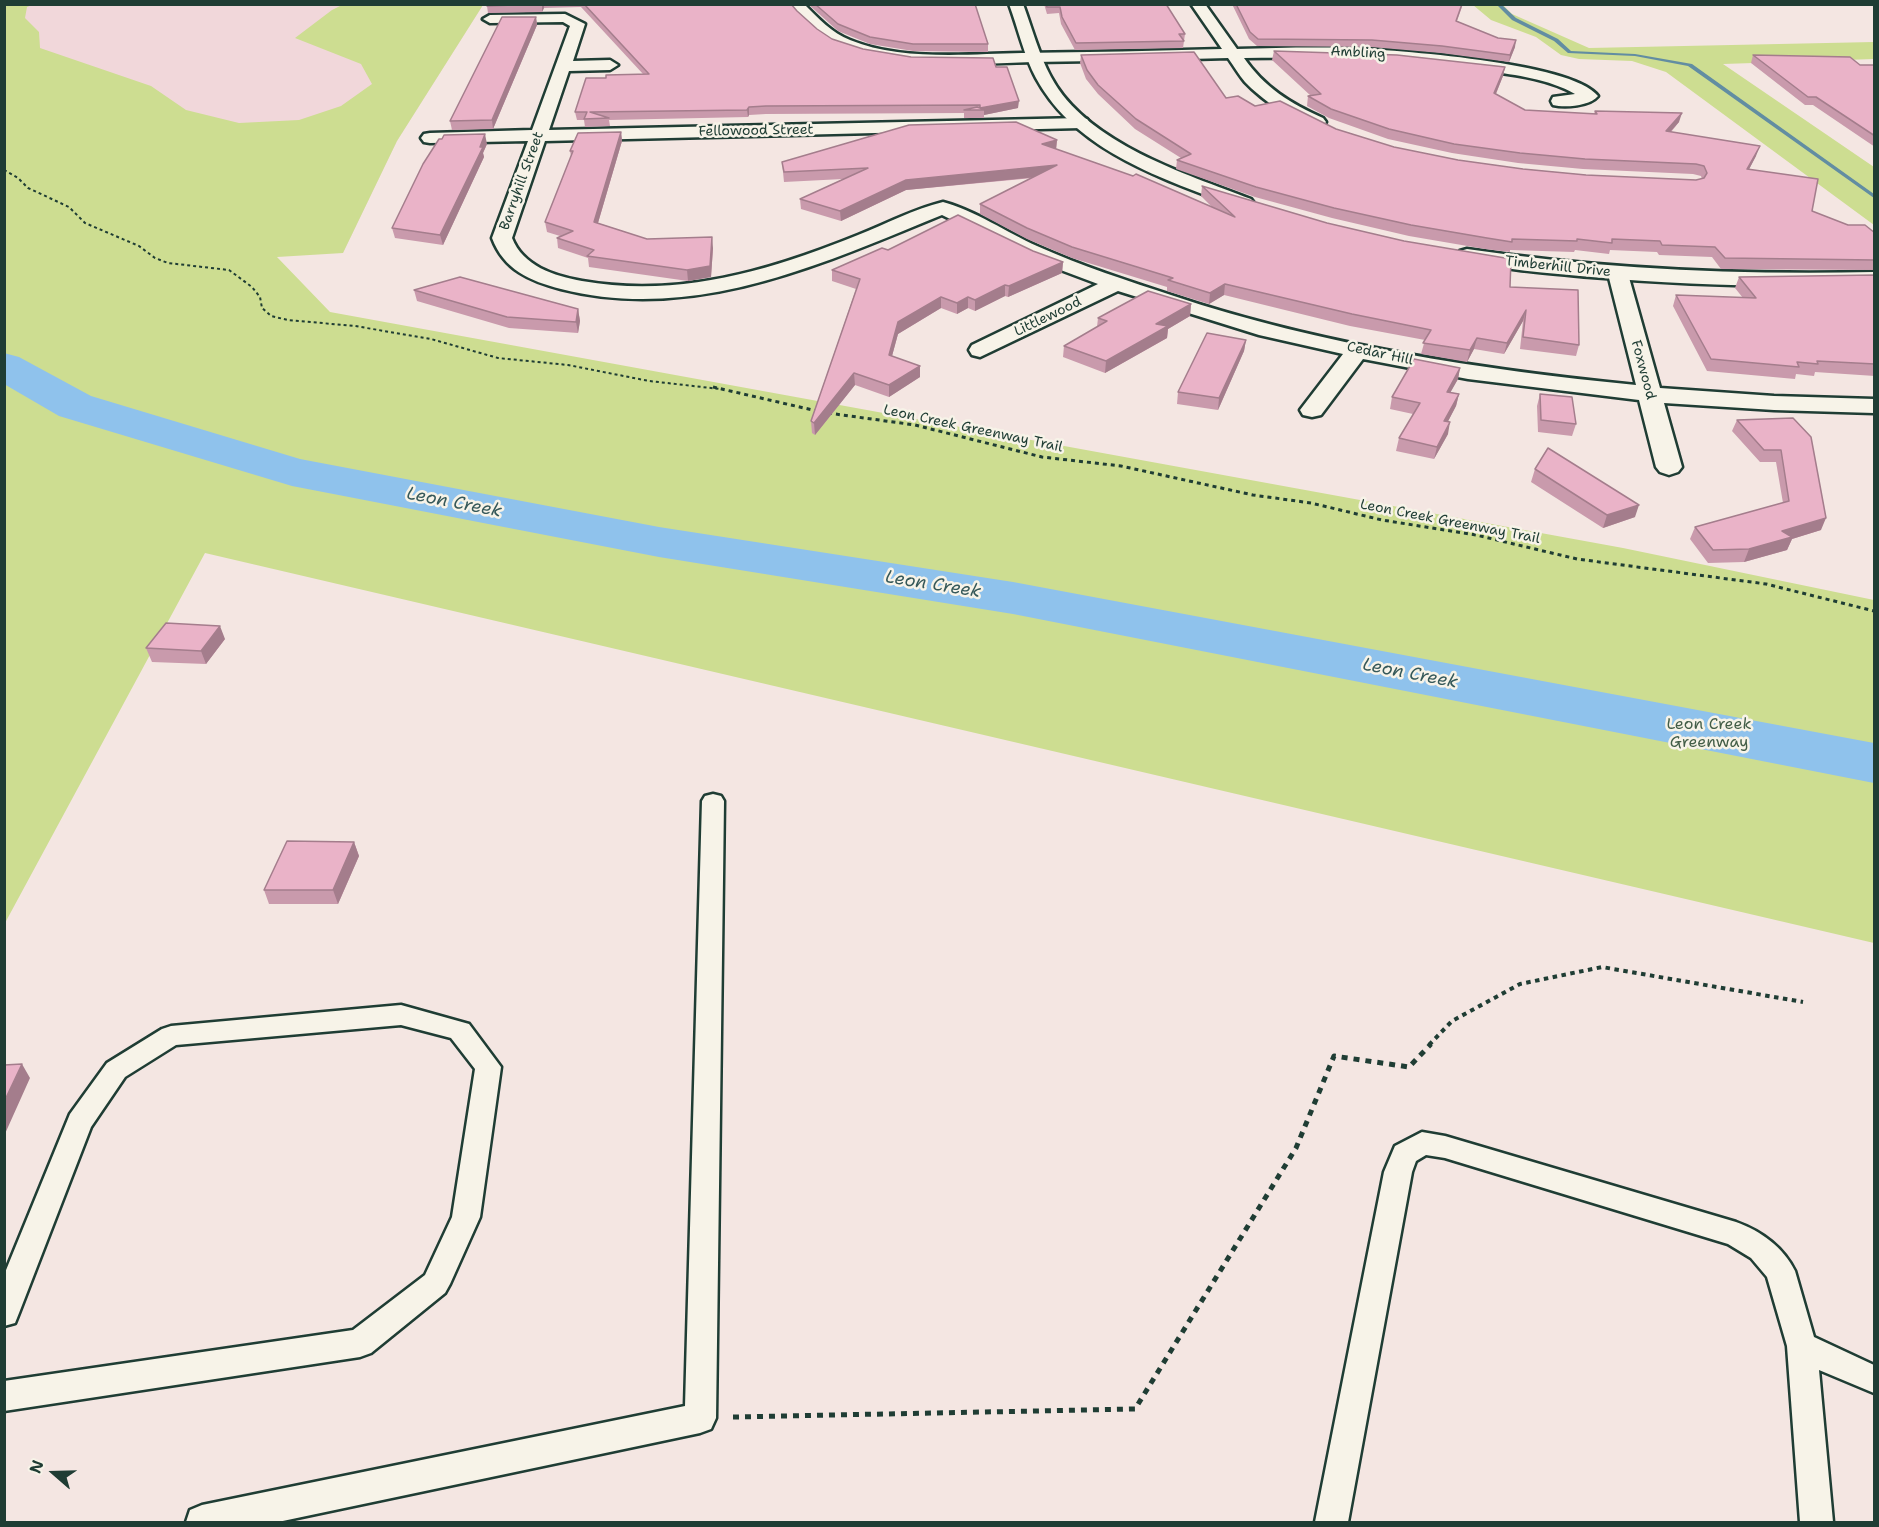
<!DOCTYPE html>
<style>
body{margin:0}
#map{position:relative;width:1879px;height:1527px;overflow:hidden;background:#f4e6e2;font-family:"Shantell Sans",sans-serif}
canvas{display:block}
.frame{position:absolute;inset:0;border:6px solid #1f3d34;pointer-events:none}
.north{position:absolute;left:24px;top:1443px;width:60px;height:60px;-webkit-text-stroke:4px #f7f3e8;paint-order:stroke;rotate:290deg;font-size:16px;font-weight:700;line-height:24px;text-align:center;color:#1f3d34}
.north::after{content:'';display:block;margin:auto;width:21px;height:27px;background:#1f3d34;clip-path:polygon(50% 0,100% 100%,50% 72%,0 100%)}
</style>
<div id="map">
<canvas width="1879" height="1527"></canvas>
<div class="frame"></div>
<div class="north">N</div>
</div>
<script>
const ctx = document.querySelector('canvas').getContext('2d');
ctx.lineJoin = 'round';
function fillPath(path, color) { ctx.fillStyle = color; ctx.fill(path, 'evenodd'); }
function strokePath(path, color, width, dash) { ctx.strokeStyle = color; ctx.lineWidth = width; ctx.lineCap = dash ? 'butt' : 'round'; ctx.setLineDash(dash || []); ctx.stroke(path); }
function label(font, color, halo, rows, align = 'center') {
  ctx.font = font + ' "Shantell Sans",sans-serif'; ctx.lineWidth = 5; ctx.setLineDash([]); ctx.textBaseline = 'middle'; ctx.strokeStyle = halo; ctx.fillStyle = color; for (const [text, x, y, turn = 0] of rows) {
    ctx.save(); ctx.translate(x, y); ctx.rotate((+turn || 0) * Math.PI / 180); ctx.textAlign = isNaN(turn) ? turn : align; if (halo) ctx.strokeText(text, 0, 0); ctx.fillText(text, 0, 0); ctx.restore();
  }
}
fillPath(new Path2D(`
 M4,5H483L397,141L343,253L126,160Z`), '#f1d7da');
fillPath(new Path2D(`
 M5,5H32L27,7L25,18L39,32L40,48L151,86L186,110L239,123L299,120L341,106L372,84L361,64L295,38L332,10L342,5H483L397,141L343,253L277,257L330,312L1623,548L1874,600V943L205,553L5,923Z
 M1473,5H1503L1512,14L1589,48L1874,42V59L1723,64L1874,167V225L1666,72L1632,61L1579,59L1561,55L1536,37L1491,20Z`), '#cddd91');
fillPath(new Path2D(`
 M1501,4L1516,18L1558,39L1571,51L1635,54L1692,64L1874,194V198L1688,66L1635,56L1568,53L1554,41L1512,20L1496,4Z`), '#628da2');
fillPath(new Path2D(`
 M4,353L19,357L91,396L300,459L659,527L1013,582L1874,743V783L1013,614L659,557L292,486L59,416L4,384Z`), '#8fc2ec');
const service = new Path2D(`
 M713,794L721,796L724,801L716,1418L711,1429L700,1433L278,1522H186L190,1510L202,1505L685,1406L702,801L705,796Z
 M401,1005L469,1024L501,1067L480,1217L450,1284L445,1293L371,1353L360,1357L4,1411V1381L353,1330L425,1275L452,1217L475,1069L451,1038L401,1025L176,1045L125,1077L91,1127L19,1313L15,1323L4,1326V1275L70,1114L107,1063L162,1029L171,1026Z
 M1422,1132L1445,1136L1736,1222C1761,1231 1783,1247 1795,1271L1814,1337L1874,1365V1393L1819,1370L1833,1522H1800L1787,1346L1767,1277L1751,1258L1728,1244L1445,1158L1426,1155L1416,1161L1412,1172L1348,1522H1315L1384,1172L1395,1146Z`);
const minor = new Path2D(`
 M788,4H804C818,18 832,33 850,40C900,61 969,54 1022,53C1089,52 1155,51 1222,49L1191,4H1205L1237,49C1274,48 1311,47 1348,48C1394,50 1572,62 1598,96C1590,106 1565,108 1553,105L1551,101L1553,97L1575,94C1549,79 1516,75 1487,71C1406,59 1325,57 1244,58C1264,87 1291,104 1323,118L1326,122L1323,126C1303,131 1259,97 1245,82C1239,75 1234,66 1228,58C1163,60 1097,61 1032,62C969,64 901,70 841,47C821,40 801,21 788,4Z
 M565,14L585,24L573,61L610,60L618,65L610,70L569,71L549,130L1081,118L1087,119L1090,123L1087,127L1081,128L545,141L512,238C523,266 554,276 582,281C678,298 769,271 858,235C886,224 914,209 943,202C974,210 1008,233 1037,246C1082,266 1128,281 1174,296C1320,345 1482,370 1636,385L1608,274L1611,270L1618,268L1625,270L1628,274L1660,388L1774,396L1874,399V413L1774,410L1664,403L1682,467L1678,472L1669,475L1660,472L1656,467L1639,400L1468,379L1363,359L1321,415L1312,417L1303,415L1300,410L1343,354L1259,335L1118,291L980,357L972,355L969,350L972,345L1098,284L1034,260L942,215C822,264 694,323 561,289C530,281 504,270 492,238L528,141L430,143L424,142L421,138L424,134L430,133L532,130L570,26L563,22L490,23L483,19L490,15Z`);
const tertiary = new Path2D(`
 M1009,4H1023C1032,28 1039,55 1051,77C1086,143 1186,174 1251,199L1254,203L1251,207H1237C1164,179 1076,152 1036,78C1024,56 1018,28 1009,4Z
 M1467,249C1602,269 1737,275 1874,272V284C1780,288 1685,285 1591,277C1548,273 1502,270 1460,259L1457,255L1460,251Z`);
strokePath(service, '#1f3d34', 5);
strokePath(minor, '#1f3d34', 5);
strokePath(tertiary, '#1f3d34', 5);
strokePath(new Path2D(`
 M4,170L18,178L28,188L69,207L85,223L139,246L155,258L168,263L229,270L252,287L260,297L262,308L271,316L288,320L355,326L431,339L498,358L568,365L649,381L720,389`), '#1f3d34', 2, [3, 3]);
strokePath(new Path2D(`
 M713,387L817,411
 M828,413L915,425L1042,457L1121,466L1253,495L1311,503L1382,520L1476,535L1577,559L1766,584L1874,611`), '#1f3d34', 3, [4, 4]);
strokePath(new Path2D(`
 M1429,1045L1452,1021L1520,984L1602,967L1803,1002`), '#1f3d34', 4, [4.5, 4.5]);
strokePath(new Path2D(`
 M733,1417L1135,1409L1296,1148L1334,1056L1409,1067L1431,1044`), '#1f3d34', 5, [6, 6]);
fillPath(service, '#f7f3e8');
fillPath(minor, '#f7f3e8');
fillPath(tertiary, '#f7f3e8');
fillPath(new Path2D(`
 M488,4H791L797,11L817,29L832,39L863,49L911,57L996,67L1018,108L984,115V118H964V113L766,114L749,115L748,117L609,120L610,126L585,127L584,120H577L575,112L606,78L643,74L581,7L544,8L542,12L488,13L487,6Z
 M808,4H975L988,44V52L913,51L870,44L838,31Z
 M1044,4H1166L1185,34L1183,48L1075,50L1061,24L1059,13L1047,14Z
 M1232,4H1463L1457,21L1515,47L1509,62L1441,53L1371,47L1257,46L1249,39Z
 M536,17L537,25L493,129L452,130L450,121Z
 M1274,51L1505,67L1503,76L1496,94L1525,110L1594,114L1595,111L1679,122L1671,132L1756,156L1749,169L1812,211L1848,225L1875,233V270L1721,269L1712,257L1659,255L1657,252L1610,250L1609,254L1575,250L1574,252L1510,250V252L1485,249L1409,236L1332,218L1255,197L1176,169L1177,160L1181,158L1135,129L1098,94L1086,79L1080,63L1081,55L1226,98L1336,129L1394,147L1458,160L1523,169L1586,175L1696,180L1702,179L1701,176L1693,174L1583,169L1518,163L1452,153L1388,139L1329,118L1307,106L1308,96H1311L1272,60Z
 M1753,55L1860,65H1875V147L1813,105H1805L1751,63Z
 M621,132L622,141L598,223L647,239L713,248L711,277L688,281L589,267L588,258L558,248L557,238L560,236L547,232L545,222L571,156L570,151Z
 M1057,140L1056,149L1213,208L1201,196L1202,186L1510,287L1579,345L1576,356L1520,349L1523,321L1504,354L1474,349L1467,362L1421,354L1425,340L1350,326L1224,295L1209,304L1167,291V287L1072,258L1027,239L980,214V204L1033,178L906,190L841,221L801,209L800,199L843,179L784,182L782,162Z
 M487,144L483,153L484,157L443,245L395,238L392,228Z
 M1033,251L1063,262L1062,273L1008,297L1005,296L975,311L968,308L957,314L941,308L898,334L892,356L920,366V377L889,397L855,385L815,435L812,433L811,421L856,289L832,281V270Z
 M1875,275V376L1815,372L1814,376L1796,374L1795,379L1707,371L1673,306L1676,295L1743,298L1735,288L1739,277Z
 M414,290L578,309L580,321L578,333L509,328L417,301Z
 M1191,304L1190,316L1168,329L1167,338L1105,373L1063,357L1064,346L1097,327L1098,318Z
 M1246,340L1244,351L1218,410L1177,404L1178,392Z
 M1460,368L1458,379L1450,392L1459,394L1456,406L1448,421V434L1434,459L1396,451L1399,438L1413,414L1390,409L1392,397Z
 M1540,394L1576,424L1572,436L1538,432L1537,406Z
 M1793,418L1821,530L1792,539L1787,550L1744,562L1708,563L1690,539L1695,527L1783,503L1776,462H1760L1732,431L1737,420Z
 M1535,469L1635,517L1603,528L1531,482Z
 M225,639L206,664L152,662L146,648Z
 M354,842L359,856L338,904H269L264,890Z`), '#c99aac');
fillPath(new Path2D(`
 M542,4H544V8L542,12Z
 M536,17L537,25L493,129L492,120Z
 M1516,40L1515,47L1509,62L1510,55Z
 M1505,67L1503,76L1492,103L1494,93Z
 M1019,101L1018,108L984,115V110L980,108Z
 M749,107V115L748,117L747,110Z
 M1682,113L1679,122L1663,140L1666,131Z
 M621,132L622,141L595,233L594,222Z
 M485,134L487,144L483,153L484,157L443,245L440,235Z
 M1057,140L1056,150L1042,144Z
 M1760,146L1756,156L1744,179L1747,169Z
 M1057,165V175L906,190L841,221L840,211L906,180Z
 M712,237L713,248L711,277L688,281L687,270Z
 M1063,262L1062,273L1008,297L1009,286Z
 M1225,284L1224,295L1209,304L1210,293Z
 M1005,285V296L975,311V300Z
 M941,297V308L898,334L889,367V355L898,322Z
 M968,297V308L957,314V303Z
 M1191,304L1190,316L1168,329L1167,338L1105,373L1106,361L1156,324Z
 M578,309L580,321L578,333L576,322Z
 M1526,310L1523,321L1504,354L1507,343Z
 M1477,338L1474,349L1467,362L1470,350Z
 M1246,340L1244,351L1218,410L1219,398Z
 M920,366V377L889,397V385Z
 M1460,368L1458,379L1444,404L1447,392Z
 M854,373L855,385L815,435L814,423Z
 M1459,394L1456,406L1442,433L1444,421Z
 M1450,422L1448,434L1434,459L1437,447Z
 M1639,505L1635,517L1603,528L1607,515Z
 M1826,518L1821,530L1792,539L1787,550L1744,562L1749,549L1782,531Z
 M220,626L225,639L206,664L201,651Z
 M354,842L359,856L338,904L333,890Z
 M22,1064L30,1078L4,1136V1102Z`), '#a47d8c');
const building = new Path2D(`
 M488,4H542L487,6Z
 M584,4H791L797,11L817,29L832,39L863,49L911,57L993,58L996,67H1007L1019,101L980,108L984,110H964L977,107L980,108V105L766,106L749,107L747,110L590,112L609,118L584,119L587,112H575L586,78H606V75L649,74Z
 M815,4H975L988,44H913L870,37L838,24Z
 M1046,4H1166L1185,34H1179L1184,41L1076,43L1062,17L1060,7H1047Z
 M1236,4H1462L1456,21L1498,38L1516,40L1510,55L1442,46L1372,40L1258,39L1250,32Z
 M502,17H536L492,120L450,121Z
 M1274,51L1397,55L1505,67L1494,93L1525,110L1597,114L1595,111L1682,113L1666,131L1760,146L1747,169L1818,179L1812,211L1848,225H1865L1875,233V260L1725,258L1715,247L1662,245L1660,241L1612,239V243L1577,239V241L1512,239V242L1487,238L1411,225L1334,208L1256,187L1177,160L1191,154L1136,119L1098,85L1087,70L1081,55L1194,52L1226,98L1238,96L1255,106L1280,101L1336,129L1394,147L1458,160L1523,169L1586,175L1696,180L1704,178L1707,173L1704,166L1696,164L1585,159L1520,153L1454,144L1389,129L1331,109L1308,96L1321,94Z
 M1753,55L1850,57L1860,65H1875V136L1816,97H1808Z
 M1016,122L1057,140L1042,144L1133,176L1136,174L1235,217L1202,186L1327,223L1404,241L1511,259L1510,287L1578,290L1579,345L1523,337L1526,310L1507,343L1477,338L1470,350L1423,343L1431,330L1352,314L1225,284L1210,293L1168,280L1173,278L1072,247L1027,228L980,204L1057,165L906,180L840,211L800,199L868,168L784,172L782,162L909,125Z
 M621,132L594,222L647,239L712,237L710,266L687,270L587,256L594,250L557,238L573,231L545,222L573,151H570L578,133Z
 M485,134L480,147H483L440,235L392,228L423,164L439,139H442L444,135Z
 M958,215L1033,251L1063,262L1009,286L1005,285L975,300L968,297L957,303L941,297L898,322L889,355L920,366L889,385L854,373L814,423L811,421L860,279L832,270L882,248L888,250Z
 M1875,275V364L1817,361L1818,364L1797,362L1799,367L1711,359L1676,295L1756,298L1739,277Z
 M460,277L578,309L576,322L507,317L414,290Z
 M1148,291L1191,304L1156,324L1168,326L1106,361L1064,346L1107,321L1098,318Z
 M1207,333L1246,340L1219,398L1178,392Z
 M1414,359L1460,368L1447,392L1459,394L1444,421L1450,422L1437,447L1399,438L1420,403L1392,397Z
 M1540,394L1572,397L1576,424L1541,420Z
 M1793,418L1811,437L1826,518L1782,531L1792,537L1749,549L1713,550L1695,527L1789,501L1781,450H1764L1737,420Z
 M1548,448L1639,505L1607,515L1535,469Z
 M166,623L220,626L201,651L146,648Z
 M287,841L354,842L333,890H264Z
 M22,1064L4,1102V1065Z`);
fillPath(building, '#eab3c8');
strokePath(building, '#a47d8c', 1.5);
label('14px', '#1f3d34', '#f7f3e8', [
 ["Ambling",1358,53,3],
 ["Fellowood Street",756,131,-1],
 ["Barryhill Street",522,181,-70],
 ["Timberhill Drive",1558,267,6],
 ["Littlewood",1048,317,-26],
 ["Cedar Hill",1380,354,12],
 ["Foxwood",1643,370,75],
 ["Leon Creek Greenway Trail",973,429,12],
 ["Leon Creek Greenway Trail",1450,522,11]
]);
label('16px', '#425d47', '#f7f3e8', [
 ["Leon Creek",1709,725],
 ["Greenway",1709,743]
]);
label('italic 18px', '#355859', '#f7f3e8', [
 ["Leon Creek",454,503,11],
 ["Leon Creek",933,585,9],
 ["Leon Creek",1410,674,11]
]);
</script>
